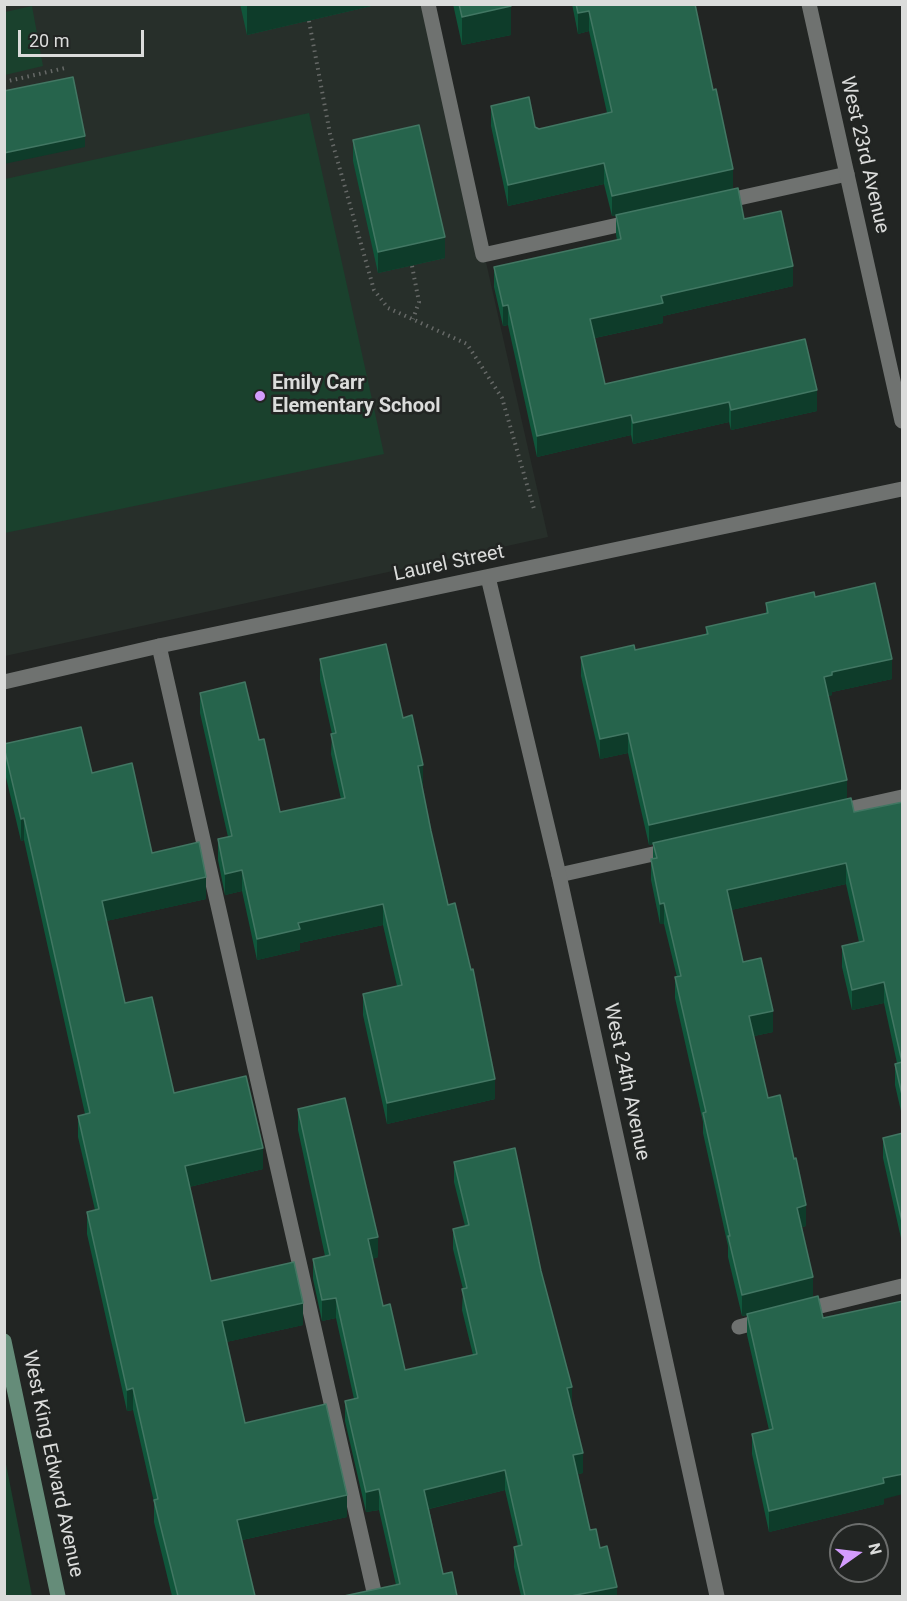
<!DOCTYPE html>
<style>
body{margin:0}
#map{position:relative;width:907px;height:1601px;overflow:hidden;background:#222523;font-family:Roboto,sans-serif}
canvas{display:block}
.frame{position:absolute;inset:0;border:6px solid #dbdcdb;pointer-events:none}
.north{position:absolute;left:829px;top:1523px;width:60px;height:60px;box-sizing:border-box;background:#222523;border:2px solid #6c6e6d;border-radius:50%;rotate:76deg;font-size:16px;font-weight:700;line-height:24px;text-align:center;color:#dbdcdb}
.north::after{content:'';display:block;margin:auto;width:21px;height:27px;background:#d39cfd;clip-path:polygon(50% 0,100% 100%,50% 72%,0 100%)}
.scale{position:absolute;left:18px;top:30px;width:126px;height:27px;box-sizing:border-box;border:3px solid #dbdcdb;border-top:0;padding-left:8px;font-size:18px;line-height:21px;white-space:nowrap;color:#dbdcdb;-webkit-text-stroke:4px #222523;paint-order:stroke}
</style>
<div id="map">
<canvas width="907" height="1601"></canvas>
<div class="frame"></div>
<div class="north">N</div>
<div class="scale">20 m</div>
</div>
<script>
const ctx = document.querySelector('canvas').getContext('2d');
ctx.lineJoin = 'round';
function fillPath(path, color) { ctx.fillStyle = color; ctx.fill(path, 'evenodd'); }
function strokePath(path, color, width, dash) { ctx.strokeStyle = color; ctx.lineWidth = width; ctx.lineCap = dash ? 'butt' : 'round'; ctx.setLineDash(dash || []); ctx.stroke(path); }
function label(font, color, halo, rows, align = 'center') {
  ctx.font = font + ' Roboto,sans-serif'; ctx.lineWidth = 5; ctx.setLineDash([]); ctx.textBaseline = 'middle'; ctx.strokeStyle = halo; ctx.fillStyle = color; for (const [text, x, y, turn = 0] of rows) {
    ctx.save(); ctx.translate(x, y); ctx.rotate((+turn || 0) * Math.PI / 180); ctx.textAlign = isNaN(turn) ? turn : align; if (halo) ctx.strokeText(text, 0, 0); ctx.fillText(text, 0, 0); ctx.restore();
  }
}
fillPath(new Path2D(`
 M4,5H428L548,537L5,656Z`), '#272f2a');
fillPath(new Path2D(`
 M32,6L43,66L5,75V12Z
 M309,113L384,454L5,533V179Z
 M4,1459H5L32,1596H5Z`), '#1a412d');
strokePath(new Path2D(`
 M309,21L330,134L374,290L388,308L467,344L502,398L534,509
 M4,82L65,68
 M412,266L419,302L413,319`), '#666967', 4, [1.5, 4.5]);
strokePath(new Path2D(`
 M428,4L483,255L636,221
 M721,202L847,174
 M159,646L375,1596
 M835,812L902,797
 M559,875L671,850
 M800,1311L902,1286
 M739,1327L765,1320`), '#6f7270', 15);
strokePath(new Path2D(`
 M809,4L902,421
 M488,577L559,875L717,1596
 M4,682L159,646L902,489`), '#6f7270', 15);
strokePath(new Path2D(`
 M4,1341L58,1596`), '#658c79', 15);
fillPath(new Path2D(`
 M240,4H380L247,35Z
 M453,4H510L511,35L462,45Z
 M572,4H695L733,189L744,219L793,286L663,316V323L595,338L605,384L817,411L731,430L729,422L633,444L631,435L537,457L508,325L503,326L494,287V267L617,240L616,235V215L612,216L604,184L508,206L491,126V106L539,129L607,113L589,31L578,34Z
 M353,140L445,258L378,273L353,161Z
 M815,597L892,679L832,692V695L828,696L847,799L854,812L903,802V1120L895,1085V1064L897,1063L884,1003L852,1010L842,967V946L859,942L846,884L731,910L743,962L773,1032L754,1036L768,1098L806,1226L802,1227L813,1298L823,1318L884,1499V1504L769,1532L752,1454V1434L769,1430L747,1335V1315L742,1316L728,1257V1246L703,1133V1122L675,998V977H677L664,924H660L651,880V859H653V844L649,845L628,753L600,759L581,676V657L635,650L706,634V627L766,614V603Z
 M320,659L403,718L423,786H422L431,831L495,1099L387,1124L363,1015V994L397,986L383,925L300,943V950L257,960L242,891L225,895L218,860V839L228,837L200,713V693L259,740L280,812L341,799L331,754L332,734L320,680Z
 M4,744L92,773L152,853L206,899L106,921L125,1003L174,1093L263,1169L189,1187L211,1281L303,1325L226,1342L245,1423L347,1517L242,1540L255,1596H172L154,1522V1502L133,1410L127,1411L87,1234V1212L95,1210L78,1137V1116L85,1114L24,840L21,841L4,769Z
 M298,1109L378,1257L372,1259L383,1306L405,1370L473,1355L462,1310L463,1289L453,1249V1229L465,1226L454,1182V1162L541,1271L572,1407L583,1473L578,1474L590,1530L600,1548L617,1596H521L514,1567V1547L518,1546L505,1490L429,1509L443,1574L396,1585L379,1510L366,1512L345,1421V1401L354,1399L336,1318L322,1321L313,1279V1259L325,1256L298,1130Z
 M903,1133V1247L883,1158V1138Z`), '#10563b');
fillPath(new Path2D(`
 M255,4H380L247,35V6Z
 M511,6V35L462,45V17Z
 M589,11V31L578,34V13Z
 M85,136V147L4,164V153Z
 M604,163V184L508,206V185Z
 M733,169V189L612,216V196Z
 M445,237V258L378,273V252Z
 M793,266V286L663,316V323L590,339V319L661,296Z
 M508,305V325L503,326V306Z
 M817,390V411L731,430V410Z
 M729,402V422L633,444V423Z
 M631,415V435L537,457V436Z
 M892,659V679L832,692V695L824,697V677L832,672Z
 M628,733V753L600,759V739Z
 M423,765V786L418,787V766Z
 M847,780V800L649,845V825Z
 M24,818V840L21,841V819Z
 M846,863V884L727,911V890Z
 M242,870V891L225,895V874Z
 M206,877V899L102,922V901Z
 M664,903V924H660V904Z
 M383,904V925L300,943V950L257,960V939L298,923Z
 M884,982V1003L852,1010V990Z
 M773,1011V1032L749,1037V1016Z
 M495,1079V1099L387,1124V1103Z
 M263,1148V1169L185,1188V1166Z
 M806,1205V1226L797,1228V1208Z
 M378,1237V1257L368,1260V1239Z
 M813,1277V1298L742,1316V1295Z
 M336,1298V1318L322,1321V1300Z
 M303,1303V1325L222,1343V1321Z
 M572,1387V1407L567,1388Z
 M133,1388V1410L127,1411V1390Z
 M583,1453V1473L573,1475V1455Z
 M505,1470V1490L424,1510V1490Z
 M903,1474V1494L884,1499V1504L769,1532V1511L883,1478Z
 M379,1489V1510L366,1512V1492Z
 M347,1495V1517L237,1541V1520Z
 M617,1587V1596H571Z`), '#0e3c2a');
const building = new Path2D(`
 M459,4H510L511,6L462,17Z
 M576,4H695L713,90L716,89L733,169L612,196L604,163L508,185L491,106L529,97L535,127L539,129L612,112L589,11L578,13Z
 M73,77L85,136L4,153V91Z
 M419,125L445,237L378,252L353,140Z
 M738,188L744,219L781,211L793,266L661,296L663,303L590,319L605,384L805,339L817,390L731,410L729,402L633,423L631,415L537,436L508,305L503,306L494,267L621,239L616,215Z
 M875,583L892,659L832,672V675L824,677L847,780L649,825L628,733L600,739L581,657L634,645L635,650L708,634L706,627L768,613L766,603L814,592L815,597Z
 M386,644L403,718L412,715L423,765L418,766L431,831L448,905L455,903L471,970L473,969L495,1079L387,1103L363,994L402,985L383,904L298,923L300,929L257,939L242,870L225,874L218,839L232,836L200,693L245,682L259,740L264,739L280,812L345,798L331,734L336,733L320,659Z
 M81,727L92,773L132,763L152,853L199,842L206,877L102,901L125,1003L152,997L174,1093L246,1076L263,1148L185,1166L211,1281L294,1262L303,1303L222,1321L245,1423L326,1404L347,1495L237,1520L255,1596H178L154,1500L158,1499L133,1388L127,1390L87,1212L99,1209L78,1116L90,1113L24,818L21,819L4,747V744Z
 M851,798L854,812L903,802V1099L895,1064L902,1062L884,982L852,990L842,946L864,941L846,863L727,890L743,962L761,958L773,1011L749,1016L768,1098L780,1095L794,1159L796,1158L806,1205L797,1208L813,1277L742,1295L728,1236H730L703,1113L706,1112L675,977L681,976L664,903L660,904L651,859L657,858L653,843Z
 M345,1098L378,1237L368,1239L383,1306L390,1304L405,1370L477,1354L462,1289L467,1288L453,1229L469,1225L454,1162L515,1148L541,1271L572,1387L567,1388L583,1453L573,1455L590,1530L596,1529L600,1548L607,1546L617,1587L571,1596H525L514,1547L522,1545L505,1470L424,1490L443,1574L452,1572L457,1596H344L400,1584L379,1489L366,1492L345,1401L358,1398L336,1298L322,1300L313,1259L330,1255L298,1109Z
 M903,1133V1226L883,1138Z
 M818,1296L823,1318L903,1301V1474L883,1478L884,1483L769,1511L752,1434L773,1429L747,1314Z`);
fillPath(building, '#26644c');
strokePath(building, '#427763', 1.5);
for (const [x, y, r, color] of [
 [260,396,6,"#d39cfd"]
]) { const dot = new Path2D(); dot.arc(x, y, r, 0, 2 * Math.PI); ctx.fillStyle = color; ctx.fill(dot); strokePath(dot, '#222523', 2); }
label('20px', '#dbdcdb', '#222523', [
 ["West 23rd Avenue",864,155,77],
 ["Laurel Street",449,564,-12],
 ["West 24th Avenue",626,1082,78],
 ["West King Edward Avenue",52,1464,78]
]);
label('bold 20px', '#dbdcdb', '#222523', [
 ["Emily Carr",272,384],
 ["Elementary School",272,407]
], 'left');
</script>
